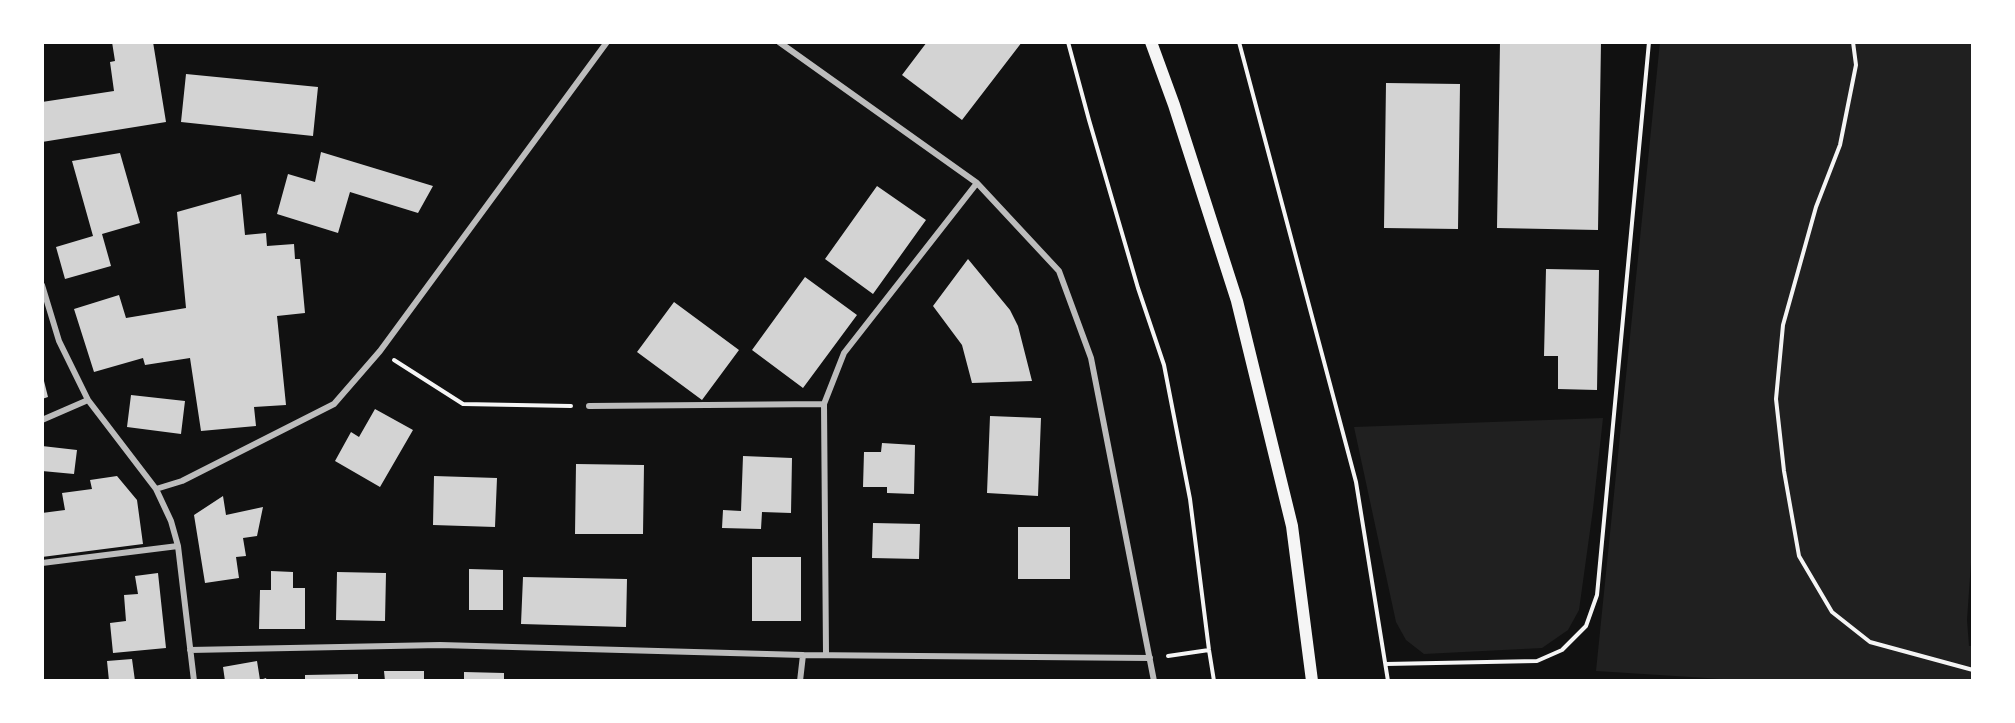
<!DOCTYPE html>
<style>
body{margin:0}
#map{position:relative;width:2015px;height:723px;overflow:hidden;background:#111;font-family:Overpass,sans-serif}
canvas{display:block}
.frame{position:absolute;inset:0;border:44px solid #fff;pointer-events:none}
</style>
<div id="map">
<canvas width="2015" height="723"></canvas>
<div class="frame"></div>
</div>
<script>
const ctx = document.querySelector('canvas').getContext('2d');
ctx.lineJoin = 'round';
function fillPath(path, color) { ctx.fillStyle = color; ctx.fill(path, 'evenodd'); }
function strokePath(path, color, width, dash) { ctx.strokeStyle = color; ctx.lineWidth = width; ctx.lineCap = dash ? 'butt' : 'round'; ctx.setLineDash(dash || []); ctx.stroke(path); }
fillPath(new Path2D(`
 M1660,42H1973V534L1967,620L1969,646H1973V681H1754L1596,671Z
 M1603,418L1593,509L1579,610L1568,630L1542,648L1424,654L1406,640L1396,622L1354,427Z`), '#202020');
fillPath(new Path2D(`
 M112,42H153L166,122L42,142V102L114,91L110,62L115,61Z
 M927,42H1022L962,120L902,75Z
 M1500,42H1601L1598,230L1497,228Z
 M186,74L318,87L313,136L181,122Z
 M1386,83L1460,84L1458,229L1384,228Z
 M321,152L433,186L418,213L350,192L338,233L277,214L288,174L315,182Z
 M120,153L140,223L102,234L111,266L65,279L56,247L93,236L72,161Z
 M877,186L926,220L873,294L825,259Z
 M241,194L245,235L266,233L267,246L294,244L295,259H300L305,313L277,316L286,405L254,407L256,426L201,431L190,358L145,365L143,358L94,372L74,309L119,295L126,318L186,308L177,212Z
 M968,259L1010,310L1018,326L1032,381L972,383L962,345L933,306Z
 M1546,269L1599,270L1597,390L1558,389V356H1544Z
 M805,277L857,315L803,388L752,350Z
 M674,302L739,350L702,400L637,352Z
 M43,377L48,397L42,399V378Z
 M131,395L185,401L181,434L127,427Z
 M375,409L413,430L380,487L335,461L351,432L359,437Z
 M990,416L1041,418L1038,496L987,493Z
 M882,443L915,445L914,494L887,493V487H863L864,452H881Z
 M42,446L77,450L74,474L42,471Z
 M743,456L792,458L791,513L762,512L761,529L722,528L723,510L741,511Z
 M576,464L644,465L643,534H575Z
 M117,476L137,500L143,544L42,557V513L65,510L62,493L92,489L90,480Z
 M434,476L497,478L495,527L433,525Z
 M223,496L226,515L263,507L257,536L243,538L246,556L236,557L239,578L205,583L194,515Z
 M873,523L920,524L919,559L872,558Z
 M1018,527H1070V579H1018Z
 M752,557H801V621H752Z
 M469,569L503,570V610H469Z
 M271,571L293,572V588H305V629H259L260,590H271Z
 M337,572L386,573L385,621L336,620Z
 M158,573L166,648L113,653L110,623L126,621L124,595L138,594L135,576Z
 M523,577L627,579L626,627L521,624Z
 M132,659L135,681H109L107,661Z
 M257,661L260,680L266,678L267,681H225L223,667Z
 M384,671H424V681H385Z
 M464,672L504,673V681H464Z
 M358,674V681H305V675Z`), '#d3d3d3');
strokePath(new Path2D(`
 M1068,42L1089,120L1138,288L1164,365L1190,499L1209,650L1214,681
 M1239,42L1356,482L1388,681
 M1853,42L1856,65L1840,145L1816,207L1783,325L1776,399L1784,471L1799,556L1832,612L1870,642L1973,670
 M394,360L463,404L571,406
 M1168,656L1209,650
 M1386,664L1537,661L1562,650L1586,626L1597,595L1649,42`), '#f5f5f5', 4);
strokePath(new Path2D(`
 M779,42L977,183L1059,271L1091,358L1154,681
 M42,285L59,341L88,400L156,489L171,521L178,546L194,681
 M824,404L826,654
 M589,406L824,404L844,353L977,183
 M42,420L88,400
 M156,489L182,481L334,404L380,351L607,42
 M42,563L178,546
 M190,650L440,645L803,655L1150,658
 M800,681L803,655`), '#bcbcbc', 6);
strokePath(new Path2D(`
 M1151,42L1174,105L1237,301L1292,526L1312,681`), '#f5f5f5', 12);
</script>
